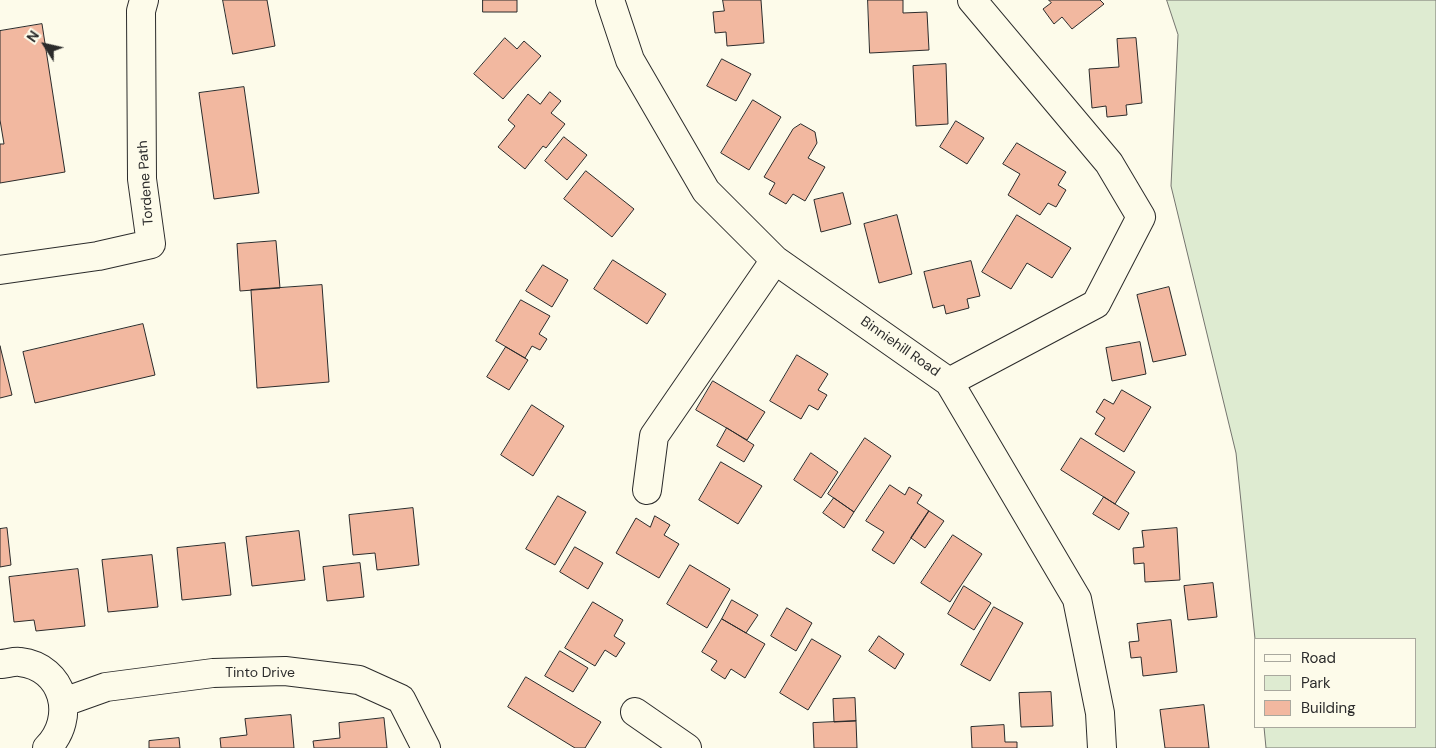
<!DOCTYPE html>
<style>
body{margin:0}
#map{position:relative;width:1436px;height:748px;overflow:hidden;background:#fdfbea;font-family:"DM Sans",sans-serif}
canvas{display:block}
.legend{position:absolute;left:1254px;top:638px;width:162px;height:90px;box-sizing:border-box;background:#fdfbea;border:1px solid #a9a89e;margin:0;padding:6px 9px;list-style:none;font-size:15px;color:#2b2b2b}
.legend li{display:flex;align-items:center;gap:10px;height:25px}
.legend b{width:25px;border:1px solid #a9a89e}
.north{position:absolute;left:20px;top:20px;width:50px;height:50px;-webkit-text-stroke:4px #fdfbea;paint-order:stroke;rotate:305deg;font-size:14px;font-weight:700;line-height:20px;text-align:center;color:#2b2b2b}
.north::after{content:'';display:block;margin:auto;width:18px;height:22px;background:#2b2b2b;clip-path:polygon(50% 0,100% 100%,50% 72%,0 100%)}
</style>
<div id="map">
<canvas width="1436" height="748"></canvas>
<ul class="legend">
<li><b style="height:6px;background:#fdfbea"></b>Road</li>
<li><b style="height:14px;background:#deebd1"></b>Park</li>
<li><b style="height:14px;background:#f2b8a0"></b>Building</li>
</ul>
<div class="north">N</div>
</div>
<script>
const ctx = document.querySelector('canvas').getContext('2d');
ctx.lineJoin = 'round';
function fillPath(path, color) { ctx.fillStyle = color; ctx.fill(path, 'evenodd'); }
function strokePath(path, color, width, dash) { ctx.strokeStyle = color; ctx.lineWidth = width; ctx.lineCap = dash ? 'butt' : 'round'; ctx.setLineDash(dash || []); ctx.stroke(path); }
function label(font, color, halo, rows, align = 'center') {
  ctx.font = font + ' "DM Sans",sans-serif'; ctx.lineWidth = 4; ctx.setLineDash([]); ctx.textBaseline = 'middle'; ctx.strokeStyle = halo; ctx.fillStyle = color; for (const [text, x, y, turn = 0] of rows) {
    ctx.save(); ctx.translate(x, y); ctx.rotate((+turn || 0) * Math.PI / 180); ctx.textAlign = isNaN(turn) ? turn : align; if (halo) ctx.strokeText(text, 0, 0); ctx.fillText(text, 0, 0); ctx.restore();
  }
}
const green = new Path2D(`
 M1167,0H1436V748H1266L1264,727H1415V639H1255L1236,453L1171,186L1178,35Z`);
fillPath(green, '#deebd1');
strokePath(green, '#74746e', 1);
const building = new Path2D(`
 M223,0H267L275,46L233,54Z
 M483,0H517V12H483Z
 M723,0H761L764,43L727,46L726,32L715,33L713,12L724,11Z
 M868,0H903V13L927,12L929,50L870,53Z
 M1049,0H1100L1104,4L1072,29L1062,17L1054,24L1043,9L1051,3Z
 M42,24L65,172L0,183V144H4L0,120V31Z
 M505,38L517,49L524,41L541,56L503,99L474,74Z
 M1136,38L1142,103L1126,105L1127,115L1107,117L1106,106L1092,108L1089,69L1119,67L1117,39Z
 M722,59L751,74L736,101L707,86Z
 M946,64L948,124L916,126L913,66Z
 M244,87L259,193L214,199L199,93Z
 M550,92L561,101L551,113L565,124L546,148L543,146L525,169L498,147L515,126L508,120L528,94L540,104Z
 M753,100L781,117L749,170L721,153Z
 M956,121L984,138L967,164L940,147Z
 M801,124L815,132L817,143L808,158L825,167L805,201L793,194L786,204L769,194L775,183L764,177L793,129Z
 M564,137L587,155L567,180L545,161Z
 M1017,143L1066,172L1058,185L1066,190L1056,207L1048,203L1040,215L1008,195L1020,174L1003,164Z
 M586,171L634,209L612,237L564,199Z
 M843,193L851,224L821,232L814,200Z
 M897,215L912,274L879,283L864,224Z
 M1017,215L1071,248L1052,278L1027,263L1011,289L982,272Z
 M276,241L280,288L240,291L237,244Z
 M613,260L666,294L647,324L594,289Z
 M971,261L980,296L967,299L969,308L946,314L944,305L933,308L924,272Z
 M543,265L568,280L552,307L526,291Z
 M322,285L329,382L257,388L251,290Z
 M1169,287L1186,355L1153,362L1137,295Z
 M521,300L550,316L539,334L547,339L540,350L532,346L525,358L496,341Z
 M143,324L155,375L35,403L23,352Z
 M1140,342L1146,374L1112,381L1106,348Z
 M0,346L12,395L0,398Z
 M506,347L528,360L509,390L487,377Z
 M797,355L828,374L818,390L827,395L818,410L809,405L801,419L770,401Z
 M713,381L765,412L747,440L696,410Z
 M1122,390L1151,407L1124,452L1095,434L1105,418L1096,412L1104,399L1113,404Z
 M532,405L564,426L533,476L501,455Z
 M727,428L754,445L744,462L717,446Z
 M865,438L891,456L854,512L828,494Z
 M1081,438L1135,472L1115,504L1061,470Z
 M811,453L838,472L821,498L794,480Z
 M721,462L762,486L738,524L699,500Z
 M890,485L905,495L909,487L922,495L917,503L929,511L894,564L872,550L884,532L866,521Z
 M558,496L586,512L555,565L526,549Z
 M1104,497L1129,513L1119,530L1093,514Z
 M834,498L854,512L844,528L823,513Z
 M413,508L419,565L377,570L375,553L353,555L349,515Z
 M929,511L944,521L925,548L911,538Z
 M655,516L670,525L664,535L679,544L659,578L616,553L636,518L650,527Z
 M7,528L11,565L0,567V529Z
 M1177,528L1180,580L1145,582L1144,563L1134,564L1133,548L1144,547L1142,531Z
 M299,531L305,580L252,586L246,537Z
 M953,535L982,554L950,602L921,583Z
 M225,543L231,595L182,600L177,548Z
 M575,547L603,563L588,589L560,572Z
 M152,555L158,607L108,612L102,560Z
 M360,563L364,597L327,601L323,567Z
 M690,565L730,589L707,628L667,604Z
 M78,569L85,626L36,631L34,620L14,622L9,577Z
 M1213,583L1217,617L1188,620L1184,586Z
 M964,586L991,603L974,630L948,614Z
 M732,600L758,615L746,633L722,619Z
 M593,602L623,620L614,636L625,643L616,657L605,650L595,666L565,648Z
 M994,607L1023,623L990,681L961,665Z
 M787,608L812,623L796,651L771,636Z
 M722,619L765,644L745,678L731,669L725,679L711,670L717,661L702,652Z
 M1171,620L1177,672L1143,676L1141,657L1131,658L1129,642L1139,641L1137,624Z
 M879,636L904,654L895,669L869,651Z
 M812,639L841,656L808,710L780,693Z
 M560,651L588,668L573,692L545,676Z
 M526,677L601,722L585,748H575L508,707Z
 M1051,692L1053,726L1021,727L1019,693Z
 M855,698L856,721L834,722L833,699Z
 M1204,705L1209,748H1165L1160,710Z
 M291,715L294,748H221L220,738L247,735L245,719Z
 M384,718L387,748H314L313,741L340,738L339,723Z
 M856,721L857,748H814L813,723Z
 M1004,725L1005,742H1017V748H972L971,727Z
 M179,738L180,748H149V741Z`);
fillPath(building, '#f2b8a0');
strokePath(building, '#2b2b2b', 1);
const minor = new Path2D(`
 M610,0L630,60L706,191L775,260L949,382L1077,599L1100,713L1102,748
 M0,270L98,256L151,244L142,179L141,11L144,0
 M949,382L1096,304L1141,217L1109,163L972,0
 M647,490L654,436L775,260
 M0,664C6,664 14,661 20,662C64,667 77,718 47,748
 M64,702L106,687L213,673L285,671L359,680L401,699L426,748
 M635,712L687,748`);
strokePath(minor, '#2b2b2b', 30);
strokePath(minor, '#fdfbea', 28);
label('14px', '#2b2b2b', '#fdfbea', [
 ["Tordene Path",146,183,-94],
 ["Binniehill Road",900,347,35],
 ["Tinto Drive",260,673]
]);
</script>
